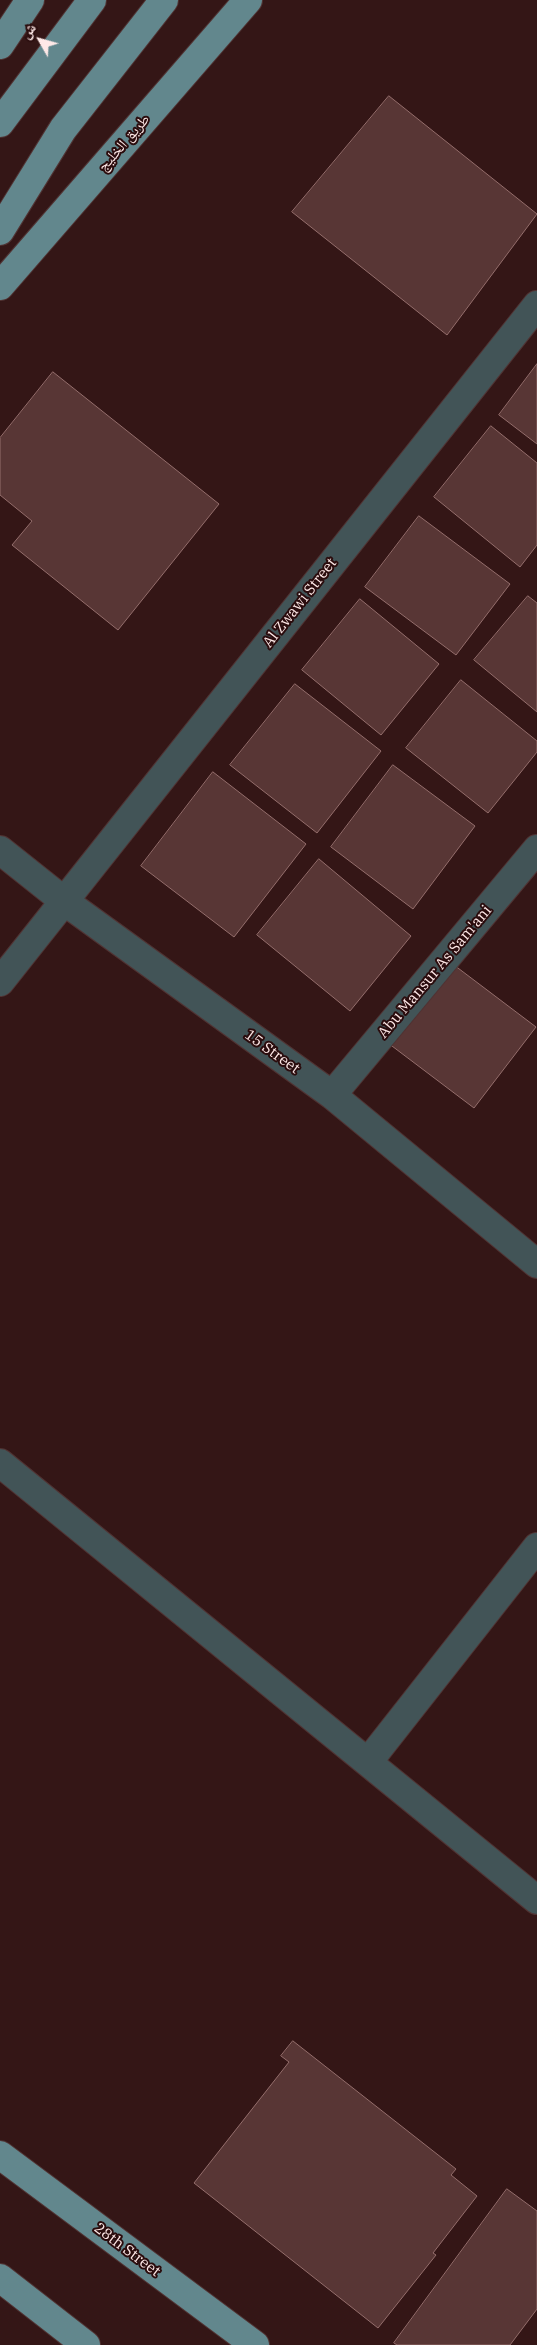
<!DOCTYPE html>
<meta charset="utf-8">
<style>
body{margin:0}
#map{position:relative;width:537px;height:2345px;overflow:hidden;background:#341616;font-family:"IBM Plex Serif","Noto Naskh Arabic",serif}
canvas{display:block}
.north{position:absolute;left:15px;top:15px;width:50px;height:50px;-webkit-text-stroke:4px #2a0c0d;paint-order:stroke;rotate:308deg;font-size:14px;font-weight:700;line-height:20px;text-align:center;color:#fee8e7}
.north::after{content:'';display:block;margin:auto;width:18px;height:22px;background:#fee8e7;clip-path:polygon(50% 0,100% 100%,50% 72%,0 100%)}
</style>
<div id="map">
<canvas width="537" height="2345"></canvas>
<div class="north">ش</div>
</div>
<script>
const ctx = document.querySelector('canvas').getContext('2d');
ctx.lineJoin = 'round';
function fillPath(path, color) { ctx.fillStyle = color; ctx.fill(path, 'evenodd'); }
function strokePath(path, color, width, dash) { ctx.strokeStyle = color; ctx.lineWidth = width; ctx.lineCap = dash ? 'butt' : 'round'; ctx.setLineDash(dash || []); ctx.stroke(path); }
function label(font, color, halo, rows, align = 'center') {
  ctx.font = font + ' "IBM Plex Serif","Noto Naskh Arabic",serif'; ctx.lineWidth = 4; ctx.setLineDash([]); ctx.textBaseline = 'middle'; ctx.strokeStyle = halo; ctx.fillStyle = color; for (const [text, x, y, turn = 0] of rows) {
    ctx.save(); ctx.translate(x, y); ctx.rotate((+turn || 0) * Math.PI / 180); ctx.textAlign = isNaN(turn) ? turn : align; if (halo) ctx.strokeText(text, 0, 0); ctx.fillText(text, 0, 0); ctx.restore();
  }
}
const building = new Path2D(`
 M389,96L537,214L447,335L292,212Z
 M537,364V444L499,415Z
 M53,372L219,504L118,630L12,545L32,521L0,495V438Z
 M491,426L537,463V545L520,567L434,497Z
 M419,516L510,584L456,655L365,587Z
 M528,596L537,603V712L474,660Z
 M360,599L439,664L381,735L302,670Z
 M461,680L537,741V752L488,813L406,748Z
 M295,684L381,751L317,833L230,765Z
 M393,765L475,826L413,909L331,847Z
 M213,772L306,844L234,937L141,866Z
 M319,859L411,936L350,1011L257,935Z
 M450,962L536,1027L474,1108L388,1043Z
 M293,2041L456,2169L451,2175L477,2196L433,2253L436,2255L378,2328L194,2183L289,2062L281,2056Z
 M507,2189L537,2211V2309L510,2345H397L394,2343Z`);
fillPath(building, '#583635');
strokePath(building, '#946e6c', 1);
const minor = new Path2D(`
 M0,850L64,901L332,1095L537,1264
 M0,982L537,305
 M332,1095L537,849
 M0,1463L537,1900
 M368,1762L537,1547`);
const primary = new Path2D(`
 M0,45L30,0
 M0,123L92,0
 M0,231L63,129L164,0
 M0,286L248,0
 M0,2155L255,2345
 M0,2278L86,2345`);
strokePath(minor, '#503333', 30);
strokePath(primary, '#503333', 30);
strokePath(minor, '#425457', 28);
strokePath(primary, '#62878d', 28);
label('15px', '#fee8e7', '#2a0c0d', [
 ["طريق الخليج",124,143,-49],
 ["Al Zwawi Street",300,603,-52],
 ["Abu Mansur As Sam'ani",435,972,-50],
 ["15 Street",272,1052,36],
 ["28th Street",127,2250,37]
]);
</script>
